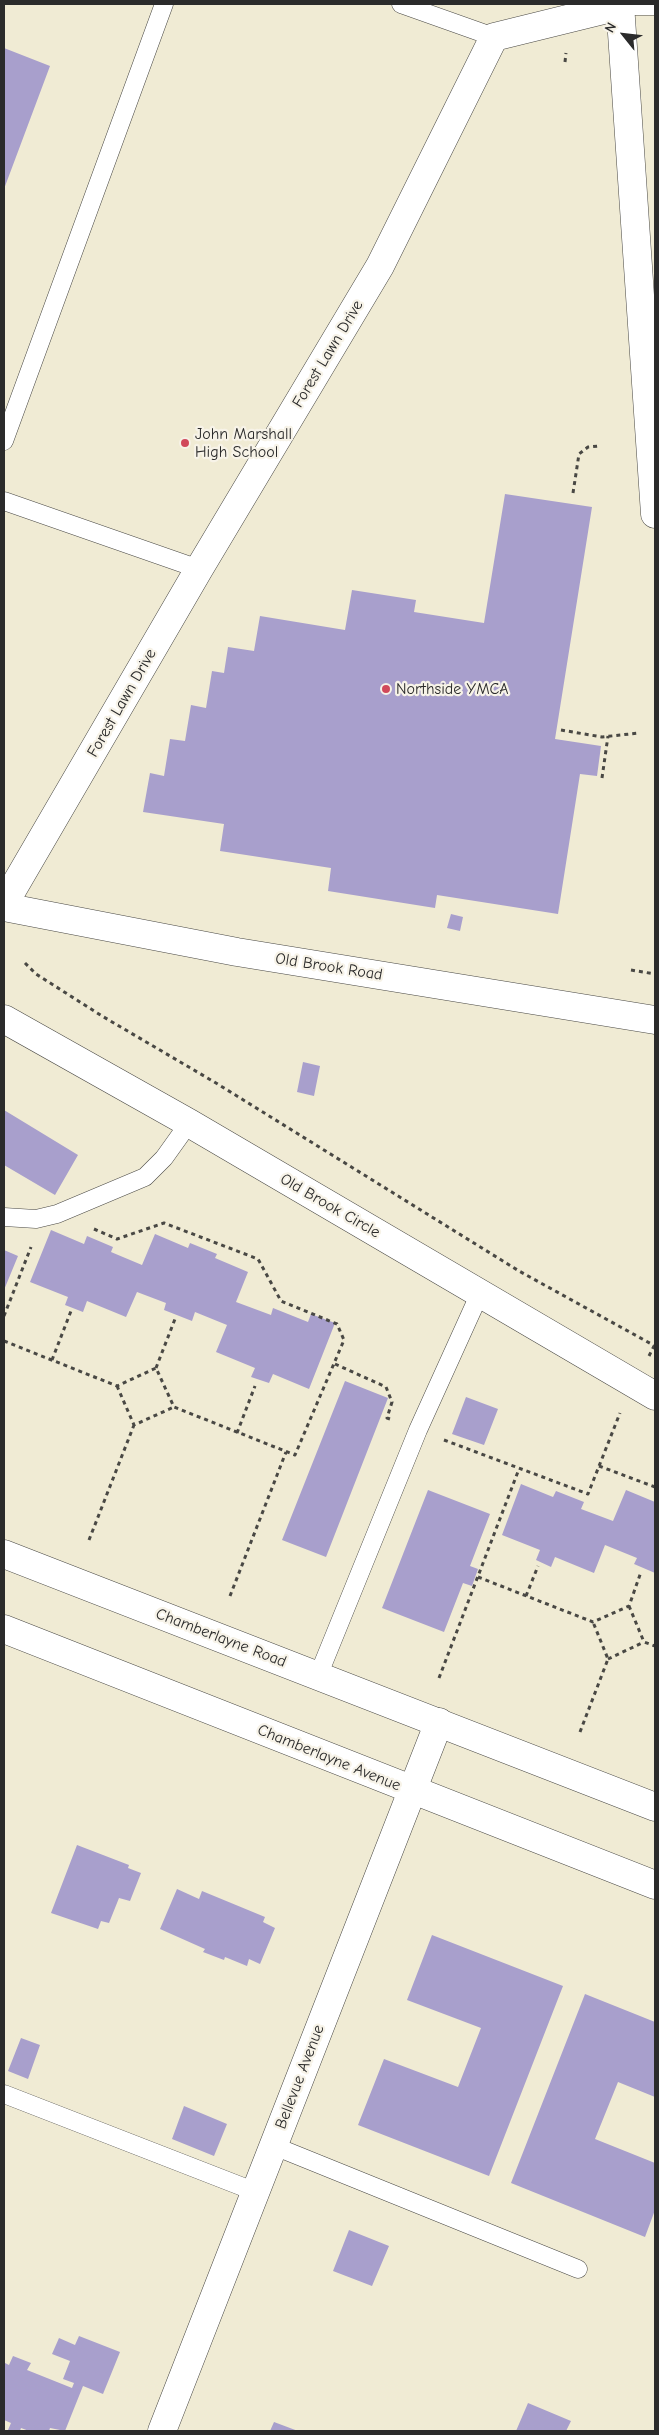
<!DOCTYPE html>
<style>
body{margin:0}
#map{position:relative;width:659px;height:2435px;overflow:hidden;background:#f0ebd4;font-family:"Comic Neue",sans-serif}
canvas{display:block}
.frame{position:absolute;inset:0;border:5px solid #2b2b2b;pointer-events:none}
.north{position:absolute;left:599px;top:10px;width:50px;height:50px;-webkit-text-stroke:4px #f7f3e8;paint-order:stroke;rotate:299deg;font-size:14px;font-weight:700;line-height:20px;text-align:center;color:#2b2b2b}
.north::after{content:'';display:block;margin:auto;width:18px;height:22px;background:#2b2b2b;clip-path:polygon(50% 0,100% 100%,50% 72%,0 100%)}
</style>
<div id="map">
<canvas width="659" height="2435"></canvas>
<div class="frame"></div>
<div class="north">N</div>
</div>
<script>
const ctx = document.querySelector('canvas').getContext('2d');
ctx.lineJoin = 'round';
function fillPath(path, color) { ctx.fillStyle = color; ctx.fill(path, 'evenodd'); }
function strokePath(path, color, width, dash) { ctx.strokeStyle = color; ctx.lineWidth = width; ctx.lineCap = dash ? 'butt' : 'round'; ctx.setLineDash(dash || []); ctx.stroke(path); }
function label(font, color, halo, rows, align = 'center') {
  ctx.font = font + ' "Comic Neue",sans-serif'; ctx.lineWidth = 4.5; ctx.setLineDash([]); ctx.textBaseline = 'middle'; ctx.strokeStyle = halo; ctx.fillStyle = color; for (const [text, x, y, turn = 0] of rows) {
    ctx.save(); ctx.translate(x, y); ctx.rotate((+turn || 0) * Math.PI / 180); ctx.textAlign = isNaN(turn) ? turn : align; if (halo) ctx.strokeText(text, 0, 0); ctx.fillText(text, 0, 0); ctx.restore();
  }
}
fillPath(new Path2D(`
 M4,48L50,66L4,189Z
 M505,494L592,507L555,739L601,746L597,776L580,774L558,914L437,895L435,908L328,891L331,868L220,851L224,824L143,812L150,773L164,776L170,739L185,741L191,705L206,708L212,671L224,673L228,647L254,651L260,616L345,630L352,590L416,600L414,612L484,623Z
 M451,914L463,917L460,931L447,928Z
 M303,1062L320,1066L314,1096L297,1092Z
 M4,1110L78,1155L55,1195L4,1165Z
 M51,1230L84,1244L87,1236L113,1247L111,1252L142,1265L155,1234L188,1248L190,1243L217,1254L215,1258L248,1272L236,1302L271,1315L273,1308L308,1322L311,1314L335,1323L309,1389L273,1374L269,1383L251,1377L255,1368L216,1352L227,1325L195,1312L192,1321L164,1310L166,1303L137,1292L126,1317L87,1301L83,1312L65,1305L68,1297L30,1282Z
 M4,1250L18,1256L4,1290Z
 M345,1381L388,1398L326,1557L282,1540Z
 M466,1397L498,1409L484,1445L452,1434Z
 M521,1484L553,1497L556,1491L584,1502L581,1509L613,1521L626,1490L655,1502V1573L634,1564L637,1558L605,1545L594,1573L555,1557L551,1567L536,1560L540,1550L502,1535Z
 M428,1490L490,1514L470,1566L478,1569L472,1586L463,1583L444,1632L382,1608Z
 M77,1845L129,1865L128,1868L141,1873L130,1901L119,1898L109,1923L101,1921L98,1929L51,1913Z
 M177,1889L199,1899L202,1891L265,1917L263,1922L275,1928L260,1964L249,1959L247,1966L225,1957L224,1960L203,1952L205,1949L160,1929Z
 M432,1935L563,1986L489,2176L358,2125L384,2059L458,2087L481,2028L407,2000Z
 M585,1994L655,2022V2097L618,2082L595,2139L655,2163V2210L645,2237L511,2183Z
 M21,2038L40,2045L28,2079L8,2071Z
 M184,2106L227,2124L214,2156L172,2139Z
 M349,2230L389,2246L372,2286L333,2271Z
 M79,2336L120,2352L103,2394L83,2386L65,2431L50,2428L49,2431H29L21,2428L20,2431L8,2430L11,2423L4,2420L5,2363L9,2365L13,2356L31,2363L27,2370L72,2388L74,2383L63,2379L70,2361L52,2354L59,2338L75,2345Z
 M528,2403L571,2421L566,2431H516Z
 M274,2422L298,2431H270Z`), '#a89fcc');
const service = new Path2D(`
 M401,4L494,37
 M620,6H655
 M4,441L164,4
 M4,501L199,569
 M4,1217L36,1219L57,1214L145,1177L164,1158L189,1123
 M318,1676L418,1430L480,1293
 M4,2094L256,2192
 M274,2146L578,2269`);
const minor = new Path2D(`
 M620,4L655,514
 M4,904L199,569L380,266L494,37L620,6
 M4,1019L189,1123L655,1396`);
const tertiary = new Path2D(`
 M4,907L237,952L655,1020
 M162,2431L439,1722`);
const primary = new Path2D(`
 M4,1554L655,1807
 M4,1629L655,1885`);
strokePath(service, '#494844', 19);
strokePath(minor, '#494844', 29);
strokePath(tertiary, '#494844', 29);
strokePath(primary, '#494844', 29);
strokePath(new Path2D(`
 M565,62L566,53
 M573,493L579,454L588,447L599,446
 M561,730L602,737L639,733
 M602,778L608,736
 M25,963L36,974L102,1016L216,1083L519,1271L655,1346
 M631,970L655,974
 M4,1316L31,1247
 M4,1341L117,1386L156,1368L174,1407L295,1455L344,1340L337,1324L281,1301L258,1259L164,1223L117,1239L94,1229
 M649,1356L654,1346
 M52,1360L71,1311
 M335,1364L386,1387L392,1402L387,1418L393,1420
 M156,1368L175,1319
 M117,1386L134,1425L174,1407
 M237,1433L255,1386
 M444,1440L588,1494L620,1413
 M599,1466L655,1487
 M89,1540L134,1425
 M478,1577L593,1622L629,1606L641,1572
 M230,1596L286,1452
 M526,1596L538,1566
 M629,1606L644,1642L655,1646
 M608,1659L644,1642
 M439,1678L519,1469
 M580,1732L608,1659L593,1622`), '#494844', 3, [4, 4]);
strokePath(service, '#fff', 18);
strokePath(minor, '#fff', 28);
strokePath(tertiary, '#fff', 28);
strokePath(primary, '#fff', 28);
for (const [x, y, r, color] of [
 [185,443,5,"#d1495b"],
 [386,689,5,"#d1495b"]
]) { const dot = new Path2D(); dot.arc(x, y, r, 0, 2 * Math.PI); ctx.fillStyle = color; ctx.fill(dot); strokePath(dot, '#f7f3e8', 2); }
label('16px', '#2b2b2b', '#f7f3e8', [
 ["Forest Lawn Drive",328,354,-59],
 ["Forest Lawn Drive",122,703,-60],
 ["Old Brook Road",329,967,9],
 ["Old Brook Circle",330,1206,30],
 ["Chamberlayne Road",221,1638,21],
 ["Chamberlayne Avenue",329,1758,22],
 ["Bellevue Avenue",300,2077,-69]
]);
label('16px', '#2b2b2b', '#f7f3e8', [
 ["John Marshall",195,434],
 ["High School",195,452],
 ["Northside YMCA",396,689]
], 'left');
</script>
